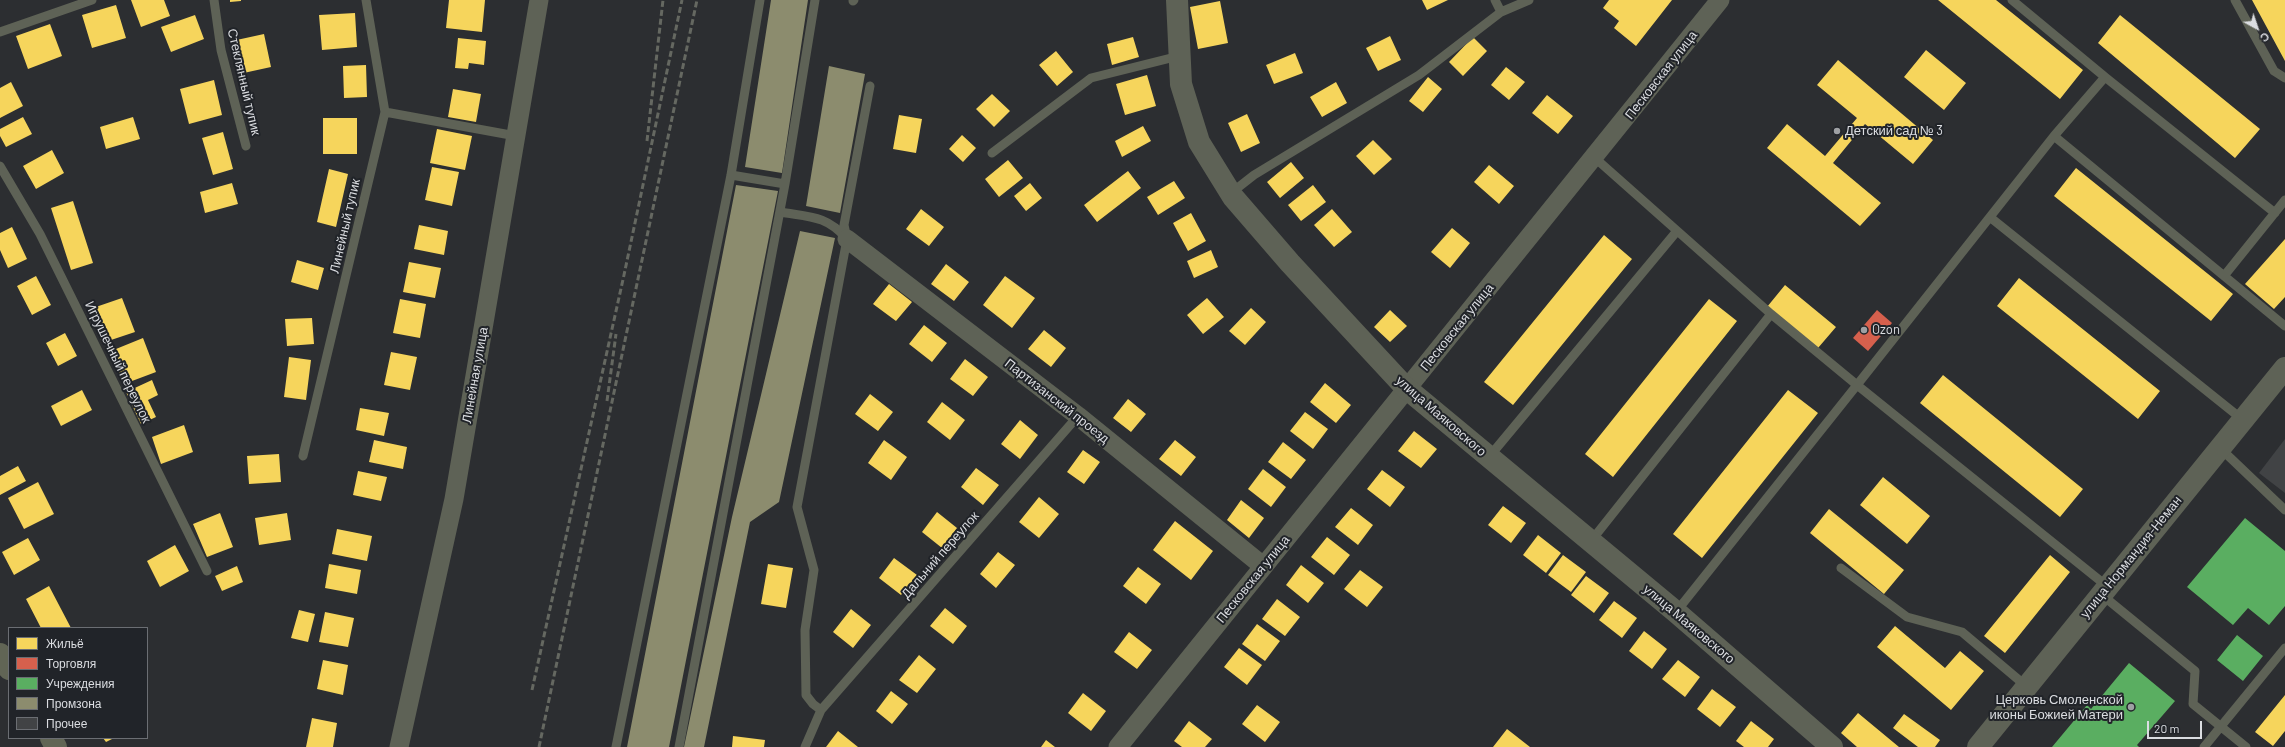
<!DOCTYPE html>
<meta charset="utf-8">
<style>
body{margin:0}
#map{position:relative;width:2285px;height:747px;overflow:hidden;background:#2c2e31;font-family:Barlow,sans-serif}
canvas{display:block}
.legend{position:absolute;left:8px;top:627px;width:140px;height:112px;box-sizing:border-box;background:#212429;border:1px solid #6b6e73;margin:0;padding:5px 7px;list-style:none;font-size:12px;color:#dbdde1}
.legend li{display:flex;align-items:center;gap:8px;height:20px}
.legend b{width:20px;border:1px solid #6b6e73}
.north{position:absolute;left:2237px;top:8px;width:40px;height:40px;-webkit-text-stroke:3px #212429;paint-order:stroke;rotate:140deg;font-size:11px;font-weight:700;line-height:16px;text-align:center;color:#dbdde1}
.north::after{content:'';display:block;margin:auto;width:14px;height:18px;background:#dbdde1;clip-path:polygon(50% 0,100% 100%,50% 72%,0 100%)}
.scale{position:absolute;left:2147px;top:721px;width:55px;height:18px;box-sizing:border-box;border:2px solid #dbdde1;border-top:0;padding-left:5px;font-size:12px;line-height:14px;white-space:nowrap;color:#dbdde1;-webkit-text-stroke:3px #212429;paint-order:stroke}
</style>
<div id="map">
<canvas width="2285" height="747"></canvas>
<ul class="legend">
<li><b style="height:11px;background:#f6d55c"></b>Жильё</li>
<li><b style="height:11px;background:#d6604d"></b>Торговля</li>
<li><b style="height:11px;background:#5aae61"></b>Учреждения</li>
<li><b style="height:11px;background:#8c8c6e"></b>Промзона</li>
<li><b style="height:11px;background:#414345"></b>Прочее</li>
</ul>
<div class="north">С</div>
<div class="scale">20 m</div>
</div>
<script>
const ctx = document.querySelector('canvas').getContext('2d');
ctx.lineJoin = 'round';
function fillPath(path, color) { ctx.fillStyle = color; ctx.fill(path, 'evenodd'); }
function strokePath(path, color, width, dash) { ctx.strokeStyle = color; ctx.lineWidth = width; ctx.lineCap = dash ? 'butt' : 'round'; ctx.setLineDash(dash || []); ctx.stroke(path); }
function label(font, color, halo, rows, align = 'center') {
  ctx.font = font + ' Barlow,sans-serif'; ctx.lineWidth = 4; ctx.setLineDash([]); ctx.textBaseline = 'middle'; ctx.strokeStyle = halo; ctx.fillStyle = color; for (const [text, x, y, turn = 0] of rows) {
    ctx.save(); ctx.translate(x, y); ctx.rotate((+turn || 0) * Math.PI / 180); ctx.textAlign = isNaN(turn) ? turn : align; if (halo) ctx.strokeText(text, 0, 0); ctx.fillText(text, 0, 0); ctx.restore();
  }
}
fillPath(new Path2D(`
 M131,0H164L170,16L141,27Z
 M230,0H241V1L230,2Z
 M449,0H485L482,32L446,28Z
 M1422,0H1448L1427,10Z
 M1609,0H1672L1636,46L1614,28L1619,21L1603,8Z
 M1938,0H1996L2083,70L2060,99Z
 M2252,0H2285V61Z
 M1220,1L1228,43L1198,49L1190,7Z
 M116,5L126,38L92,48L82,15Z
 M355,13L357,47L322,50L319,15Z
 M195,15L204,39L171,52L161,27Z
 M2120,15L2260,129L2235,158L2098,43Z
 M50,24L62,56L28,69L16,36Z
 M264,34L271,67L239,74L232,41Z
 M1390,36L1401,60L1378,71L1366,48Z
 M1133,37L1139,57L1112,65L1107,44Z
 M1473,37L1487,51L1463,76L1449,62Z
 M458,38L486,41L484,65L469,63L468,69L455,68Z
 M1926,50L1966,83L1944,110L1904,77Z
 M1056,51L1073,72L1057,86L1039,65Z
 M1295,53L1303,73L1274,84L1266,65Z
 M1838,60L1933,140L1913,164L1865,124L1833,163L1881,203L1860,226L1767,148L1787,124L1825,156L1857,118L1817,85Z
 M366,65L367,97L344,98L343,66Z
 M1506,67L1525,82L1509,100L1491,85Z
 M1147,75L1156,106L1125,115L1116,84Z
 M1428,77L1442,89L1423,112L1409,101Z
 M214,80L222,115L189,124L180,89Z
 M11,82L23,106L0,118V88Z
 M1336,82L1347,103L1322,117L1310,97Z
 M453,89L481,94L476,122L448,117Z
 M992,94L1010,111L994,127L976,109Z
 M1547,95L1573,116L1558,134L1532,113Z
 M1247,114L1260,143L1241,152L1228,123Z
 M899,115L922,119L916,153L893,149Z
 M23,117L32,134L6,147L0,136V129Z
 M133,117L140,139L106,149L100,127Z
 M323,118H357V154H323Z
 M1143,126L1151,141L1122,157L1115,141Z
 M437,129L472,136L465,170L430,163Z
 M223,132L233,169L213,175L202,138Z
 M962,135L976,148L963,162L949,149Z
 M1373,140L1392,159L1374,175L1356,156Z
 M52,150L64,173L36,189L23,166Z
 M1008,160L1023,178L999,197L985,179Z
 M1291,162L1304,178L1280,198L1267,182Z
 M1489,165L1514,186L1499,204L1474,182Z
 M432,167L459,172L452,206L425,200Z
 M2076,168L2233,294L2211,321L2054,196Z
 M329,169L348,174L336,227L317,222Z
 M1128,171L1141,188L1097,222L1084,205Z
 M1174,181L1185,198L1158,215L1147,197Z
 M232,183L238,204L205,213L200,192Z
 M1030,183L1042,198L1026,211L1014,196Z
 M1313,185L1326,202L1301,221L1288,205Z
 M73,201L93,263L71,270L51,208Z
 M921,209L944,227L929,246L906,229Z
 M1332,209L1352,232L1334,247L1314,225Z
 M1191,213L1206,241L1188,251L1173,223Z
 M419,225L448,231L444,255L414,249Z
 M12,227L27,259L8,268L0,250V233Z
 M1452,228L1470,243L1450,268L1431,252Z
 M1604,235L1632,259L1513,405L1484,382Z
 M2285,239V297L2274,309L2245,284Z
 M1211,250L1218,267L1194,278L1187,261Z
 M297,260L324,268L318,290L291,282Z
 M409,262L441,268L435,298L403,292Z
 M946,264L969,282L954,301L931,284Z
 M36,276L51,305L32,315L17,286Z
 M1005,276L1035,298L1012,328L983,305Z
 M2019,278L2160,391L2138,419L1997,306Z
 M889,284L912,302L896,321L873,304Z
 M1785,285L1836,327L1818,348L1767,307Z
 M122,298L135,332L102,343L90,309Z
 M1207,298L1224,317L1203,334L1187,315Z
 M400,299L426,304L420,338L393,333Z
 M1709,299L1737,321L1613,477L1585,454Z
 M1251,308L1266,322L1245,345L1229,331Z
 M1390,310L1407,326L1390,342L1374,327Z
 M312,318L314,344L287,346L285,319Z
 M924,325L947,343L932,362L909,344Z
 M1044,330L1066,348L1051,367L1028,349Z
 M65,333L77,356L58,366L46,343Z
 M143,338L156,372L124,384L111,351Z
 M391,352L417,357L410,390L384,385Z
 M289,357L311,360L306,400L284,397Z
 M965,359L988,377L973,396L950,379Z
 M1943,375L2083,489L2060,517L1920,403Z
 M152,380L158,395L148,400L156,417L141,424L126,392Z
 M1325,383L1351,405L1336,423L1310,402Z
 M82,390L92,410L61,426L51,406Z
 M1788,390L1818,413L1702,558L1673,534Z
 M870,394L893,412L878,431L855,414Z
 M1128,399L1146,414L1131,432L1113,418Z
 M942,402L965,420L950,440L927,422Z
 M360,408L389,413L384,436L356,430Z
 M1305,412L1328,429L1313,449L1290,431Z
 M1020,420L1038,435L1020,459L1001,444Z
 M184,425L193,452L161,464L152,437Z
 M1414,431L1437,449L1421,468L1398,451Z
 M374,440L407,447L403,469L369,462Z
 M884,440L907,457L891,480L868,463Z
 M1175,440L1196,457L1181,476L1159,459Z
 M1283,442L1306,460L1291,479L1268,462Z
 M1083,450L1100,462L1084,484L1067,472Z
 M279,454L281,482L249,484L247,456Z
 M18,466L26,481L0,495V476Z
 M976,468L999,485L983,505L961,487Z
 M1263,469L1286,487L1271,507L1248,489Z
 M1382,470L1405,487L1390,507L1367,489Z
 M358,471L387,477L381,501L353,495Z
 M1883,477L1930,516L1907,544L1860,505Z
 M38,482L54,514L24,529L8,498Z
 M1039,497L1059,514L1039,538L1019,522Z
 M1241,500L1264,518L1249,538L1227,520Z
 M1503,506L1526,523L1511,543L1488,525Z
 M1351,508L1373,525L1358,545L1335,527Z
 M1829,509L1904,570L1884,594L1810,533Z
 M937,512L957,528L942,548L922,532Z
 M220,513L233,547L207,557L193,524Z
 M287,513L291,540L259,545L255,518Z
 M1175,521L1213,551L1191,580L1153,550Z
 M337,529L372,536L367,561L332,554Z
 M1538,535L1561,553L1546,573L1523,555Z
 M1327,537L1350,555L1334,575L1311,557Z
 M28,538L40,560L14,575L2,552Z
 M175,545L189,571L160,587L147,561Z
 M998,552L1015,565L996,588L980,574Z
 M1563,555L1586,572L1571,592L1548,575Z
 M2050,555L2070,572L2005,653L1984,636Z
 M894,558L917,575L901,595L879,578Z
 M329,564L361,570L357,594L325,588Z
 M768,564L793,568L786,608L761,604Z
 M1301,565L1324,583L1308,603L1286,585Z
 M237,566L243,582L222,591L215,576Z
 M1138,567L1161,584L1146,604L1123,586Z
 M1360,570L1383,587L1367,607L1344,589Z
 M1586,576L1609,593L1594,613L1571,595Z
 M49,586L71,628H41L26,599Z
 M1277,599L1300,617L1285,636L1262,619Z
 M1614,601L1637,618L1622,638L1599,620Z
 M945,608L967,626L953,644L930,626Z
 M851,609L871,625L853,648L833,632Z
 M299,610L315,614L308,642L291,638Z
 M325,612L354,618L348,647L319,642Z
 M1257,624L1280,641L1265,661L1242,644Z
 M1895,626L1945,668L1960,651L1984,671L1951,710L1877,647Z
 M1644,631L1667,649L1652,669L1629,651Z
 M1129,632L1152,650L1137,669L1114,652Z
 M1239,648L1262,665L1247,685L1224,667Z
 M919,655L936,669L917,693L899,680Z
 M323,660L348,665L343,695L317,689Z
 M1678,660L1700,677L1685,697L1662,679Z
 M1712,689L1736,707L1720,727L1697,709Z
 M891,691L908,704L892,724L876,711Z
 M1083,693L1106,711L1091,731L1068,713Z
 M2285,695V731L2273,746L2255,732Z
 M1257,705L1280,722L1265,742L1242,724Z
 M1858,713L1899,747H1857L1841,733Z
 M1904,714L1940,740L1935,747H1918L1893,728Z
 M312,718L337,723L333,747H306Z
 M1189,721L1212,739L1205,747H1182L1174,741Z
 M1751,721L1774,739L1768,747H1744L1736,741Z
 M1507,729L1530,747H1493Z
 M838,731L858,747H826Z
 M733,736L765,740L764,747H732Z
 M103,738H114L106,742Z
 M1046,740L1055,747H1041Z`), '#f6d55c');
fillPath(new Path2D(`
 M1877,310L1892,323L1868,351L1853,338Z`), '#d6604d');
fillPath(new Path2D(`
 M2245,518L2285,551V606L2269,625L2248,608L2233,625L2187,587Z
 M2237,635L2263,656L2243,681L2217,660Z
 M2129,663L2175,701L2137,745L2139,747H2052L2087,705L2091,709Z`), '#5aae61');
fillPath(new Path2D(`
 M771,0H808L782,173L745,167Z
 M829,66L865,74L840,213L806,206Z
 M736,185L778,191L669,747H627Z
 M800,231L835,238L779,502L750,522L704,747H684L732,517Z`), '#8c8c6e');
fillPath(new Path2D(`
 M2285,439V493L2259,473Z`), '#414345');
strokePath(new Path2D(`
 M214,0L221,50L246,146
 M1495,0L1501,12L1529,0
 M2012,0L2105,77L2054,136L1857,385L2108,587
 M2235,0L2274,71L2285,78
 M853,1L854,0
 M0,32L92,0
 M2105,77L2275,213
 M385,112L516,136
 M2054,136L2285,326
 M992,153L1091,78L1179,56
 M1595,158L1771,314L1857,385L1676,612
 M0,166L40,234L207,571
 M731,175L785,184
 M1231,193L1254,175L1419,75L1501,12
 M780,212C809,217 826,215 846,238
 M1991,218L2243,420
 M2224,276L2285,200
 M2220,448L2285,510
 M303,456L385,112L366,0
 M1489,457L1677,231
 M1591,541L1771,314
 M1841,568L1907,617L1962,632L2026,686
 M2102,595L2195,671L2193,704L2246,747
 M821,710L813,704L806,695L805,630L814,570L797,507L847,239L844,225L870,86
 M616,747L731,175L760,0
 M679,747L785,184L815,0
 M805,747L821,710L1078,416
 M2204,747L2285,648`), '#5e6256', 9);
strokePath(new Path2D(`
 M847,239L1078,416L1263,566
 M399,747L454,499L539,0
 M1118,747L1720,0`), '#5e6256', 19);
strokePath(new Path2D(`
 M1177,0L1181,84L1199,142L1233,197L1290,263L1406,388L1676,612L1832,747
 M1978,747L2285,368`), '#5e6256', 22);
strokePath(new Path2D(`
 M0,654L9,669
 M51,738L56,747`), '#616555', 22);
strokePath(new Path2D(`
 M647,141L663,0
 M607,401L616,334
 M532,690L624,275L682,0
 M539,747L697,0`), '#656861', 3, [6, 3]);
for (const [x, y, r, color] of [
 [1837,131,4,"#9ea0a3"],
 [1864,330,4,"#9ea0a3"],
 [2131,707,4,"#9ea0a3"]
]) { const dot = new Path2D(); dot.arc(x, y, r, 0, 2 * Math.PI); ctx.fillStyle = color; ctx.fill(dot); strokePath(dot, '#212429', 1.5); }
label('13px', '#dbdde1', '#212429', [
 ["Песковская улица",1661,75,-52],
 ["Стеклянный тупик",244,82,77],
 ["Линейный тупик",345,226,-77],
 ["Песковская улица",1457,327,-51],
 ["Игрушечный переулок",118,362,64],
 ["Линейная улица",475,375,-80],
 ["Партизанский проезд",1057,401,38],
 ["улица Маяковского",1441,416,41],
 ["Дальний переулок",940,555,-49],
 ["улица Нормандия-Неман",2131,557,-51],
 ["Песковская улица",1253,579,-51],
 ["улица Маяковского",1689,624,40]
]);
label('13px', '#dbdde1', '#212429', [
 ["Детский сад № 3",1845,131],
 ["Ozon",1872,330],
 ["Церковь Смоленской",2123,700,"right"],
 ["иконы Божией Матери",2123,715,"right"]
], 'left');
</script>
